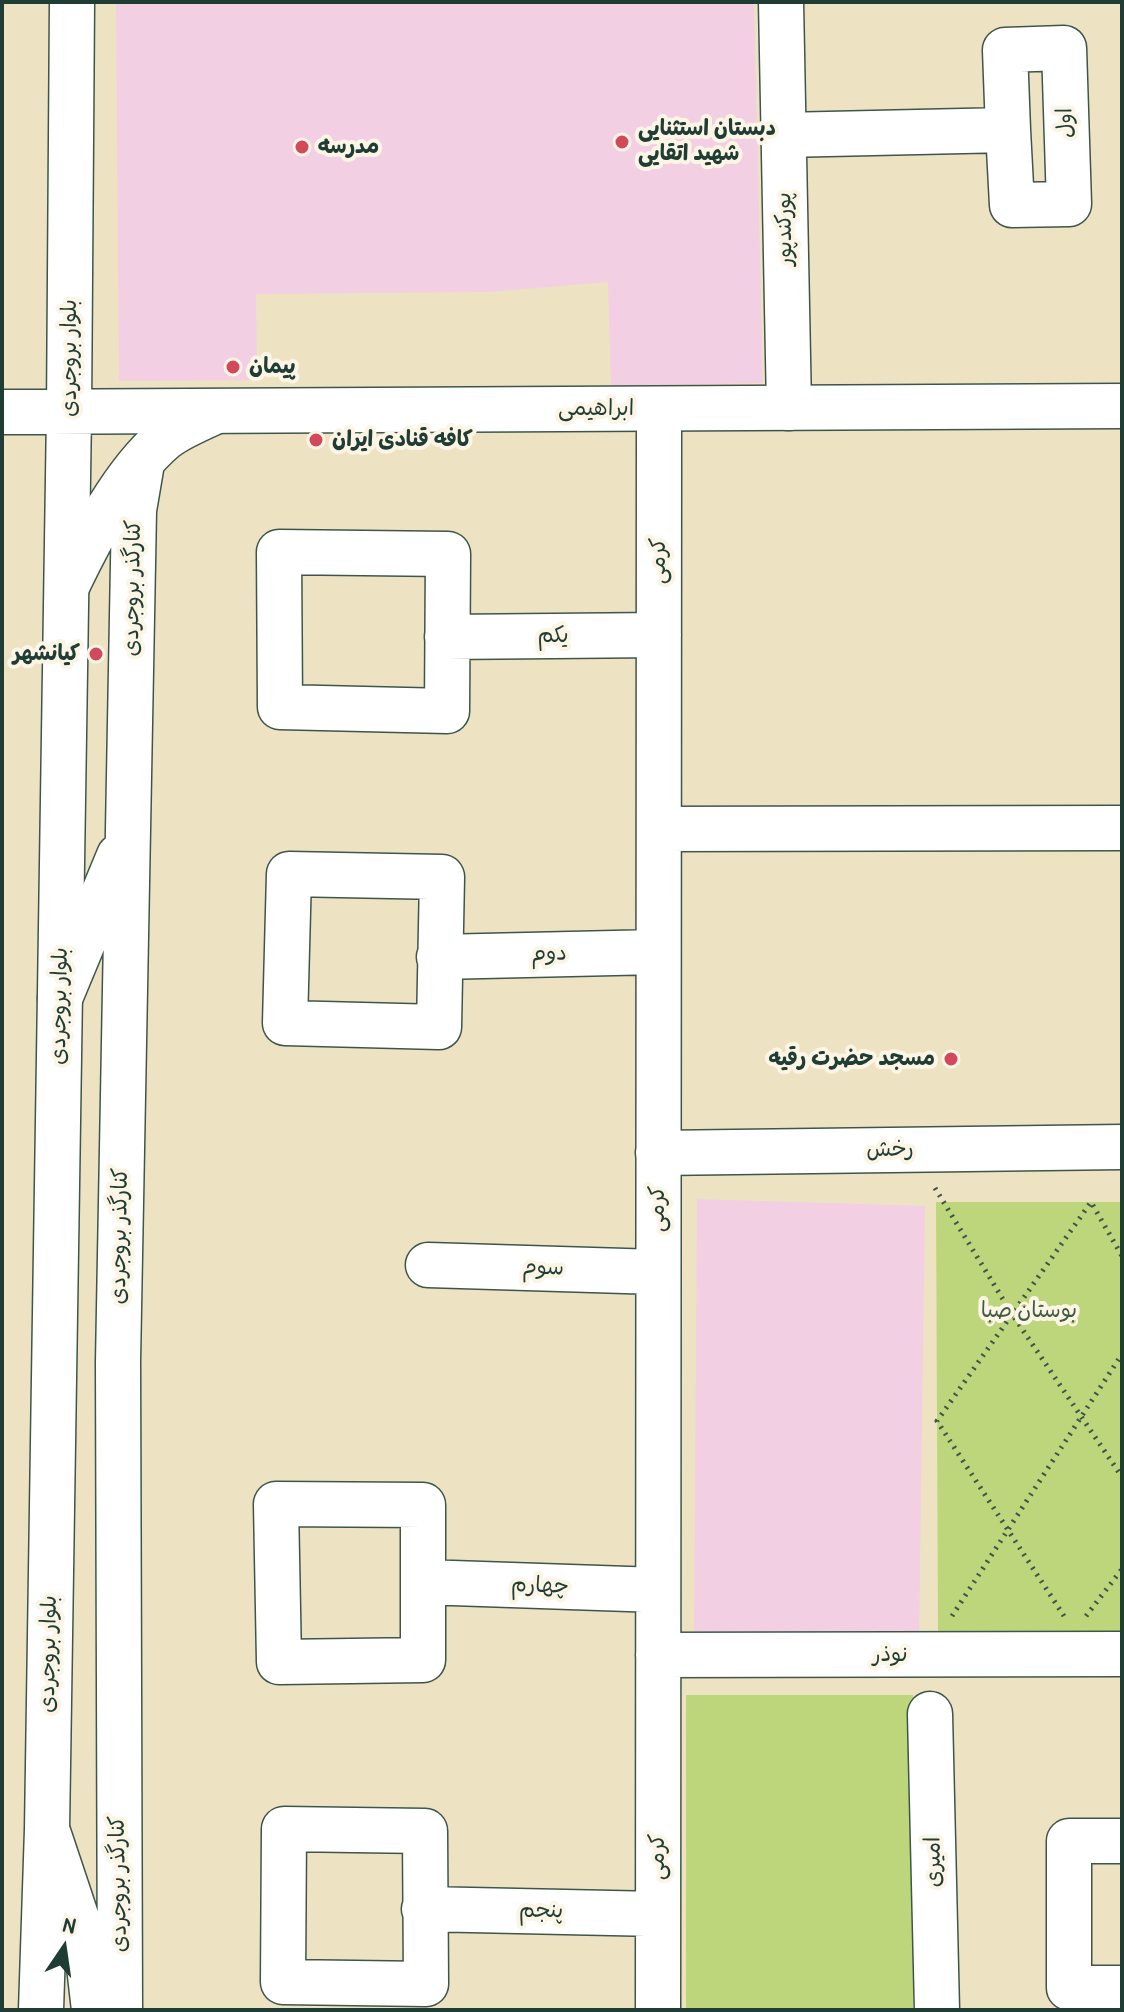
<!DOCTYPE html>
<meta charset="utf-8">
<style>
body{margin:0}
#map{position:relative;width:1124px;height:2012px;overflow:hidden;background:#ede3c3;font-family:"Patrick Hand",sans-serif}
canvas{display:block}
.frame{position:absolute;inset:0;border:4px solid #1f3d34;pointer-events:none}
.north{position:absolute;left:24px;top:1908px;width:80px;height:80px;-webkit-text-stroke:6px #fcf5e5;paint-order:stroke;rotate:13deg;font-size:22px;font-weight:700;line-height:32px;text-align:center;color:#1f3d34}
.north::after{content:'';display:block;margin:auto;width:28px;height:36px;background:#1f3d34;clip-path:polygon(50% 0,100% 100%,50% 72%,0 100%)}
</style>
<div id="map">
<canvas width="1124" height="2012"></canvas>
<div class="frame"></div>
<div class="north">N</div>
</div>
<script>
const ctx = document.querySelector('canvas').getContext('2d');
ctx.lineJoin = 'round';
function fillPath(path, color) { ctx.fillStyle = color; ctx.fill(path, 'evenodd'); }
function strokePath(path, color, width, dash) { ctx.strokeStyle = color; ctx.lineWidth = width; ctx.lineCap = dash ? 'butt' : 'round'; ctx.setLineDash(dash || []); ctx.stroke(path); }
function label(font, color, halo, rows, align = 'center') {
  ctx.font = font + ' "Patrick Hand","Playpen Sans Arabic",sans-serif'; ctx.lineWidth = 8; ctx.setLineDash([]); ctx.textBaseline = 'middle'; ctx.strokeStyle = halo; ctx.fillStyle = color; for (const [text, x, y, turn = 0] of rows) {
    ctx.save(); ctx.translate(x, y); ctx.rotate((+turn || 0) * Math.PI / 180); ctx.textAlign = isNaN(turn) ? turn : align; if (halo) ctx.strokeText(text, 0, 0); ctx.fillText(text, 0, 0); ctx.restore();
  }
}
fillPath(new Path2D(`
 M116,2H754L763,383L611,386L608,282L488,292L256,294L257,380L119,381Z
 M697,1199L925,1206L919,1640H694Z`), '#f2cfe2');
fillPath(new Path2D(`
 M936,1202H1122V1631L938,1632Z
 M686,1695H913V2010H686Z`), '#bdd67b');
const minor = new Path2D(`
 M781,2L789,408
 M783,135L1008,130L1005,50L1064,48L1069,204L1012,205L1008,130
 M279,552L448,554L447,711L280,707Z
 M67,586C90,538 123,474 164,439C177,428 198,420 214,412
 M447,637L659,635
 M659,829L1122,828
 M289,874L442,877L439,1027L285,1023Z
 M439,957L658,952
 M60,998L119,856
 M658,1153L1122,1147
 M428,1265L658,1272
 M276,1504L423,1505V1660L279,1662Z
 M423,1582L658,1590
 M658,1655L1122,1654
 M930,1714L937,2010
 M284,1829L425,1831L426,1984L283,1982Z
 M49,1835L87,1949L94,2010
 M1122,1841H1069V1988H1122
 M424,1909L658,1914
 M120,2010L118,1362L134,510L142,463
 M658,2010L659,409`);
const major = new Path2D(`
 M2,412L1122,406
 M41,2010L47,1829L69,413L72,2`);
strokePath(minor, '#3e5649', 47);
strokePath(major, '#3e5649', 47);
strokePath(new Path2D(`
 M935,1188L1012,1314L1122,1477
 M952,1616L1122,1354
 M1064,1616L937,1421L1091,1202L1122,1256
 M1086,1616L1122,1569`), '#3e5649', 5, [2, 6]);
strokePath(minor, '#fff', 44);
strokePath(major, '#fff', 44);
for (const [x, y, r, color] of [
 [622,142,8,"#d1495b"],
 [302,147,8,"#d1495b"],
 [233,367,8,"#d1495b"],
 [316,440,8,"#d1495b"],
 [96,654,8,"#d1495b"],
 [951,1059,8,"#d1495b"]
]) { const dot = new Path2D(); dot.arc(x, y, r, 0, 2 * Math.PI); ctx.fillStyle = color; ctx.fill(dot); strokePath(dot, '#fcf5e5', 3); }
label('22px', '#1f3d34', '#fcf5e5', [
 ["اول",1066,123,-92],
 ["پورکندپور",785,229,-91],
 ["بلوار بروجردی",70,358,-90],
 ["ابراهیمی",596,409],
 ["کرمی",659,561,-90],
 ["کنارگذر بروجردی",133,588,-89],
 ["یکم",553,636],
 ["دوم",549,954,-1],
 ["بلوار بروجردی",60,1006,-89],
 ["رخش",890,1150,-1],
 ["کرمی",658,1209,-90],
 ["کنارگذر بروجردی",120,1236,-89],
 ["سوم",543,1268,2],
 ["چهارم",540,1586,2],
 ["بلوار بروجردی",49,1654,-89],
 ["نوذر",890,1655],
 ["کرمی",658,1857,-90],
 ["امیری",934,1862,-91],
 ["کنارگذر بروجردی",119,1884,-91],
 ["پنجم",541,1911,1]
]);
label('bold 22px', '#1f3d34', '#fcf5e5', [
 ["دبستان استثنایی",638,129],
 ["شهید اتقایی",638,154],
 ["مدرسه",318,147],
 ["پیمان",249,367],
 ["کافه قنادی ایران",332,440],
 ["کیانشهر",80,654,"right"],
 ["مسجد حضرت رقیه",935,1059,"right"]
], 'left');
label('22px', '#3f5c42', '#fcf5e5', [
 ["بوستان صبا",1029,1311]
]);
</script>
